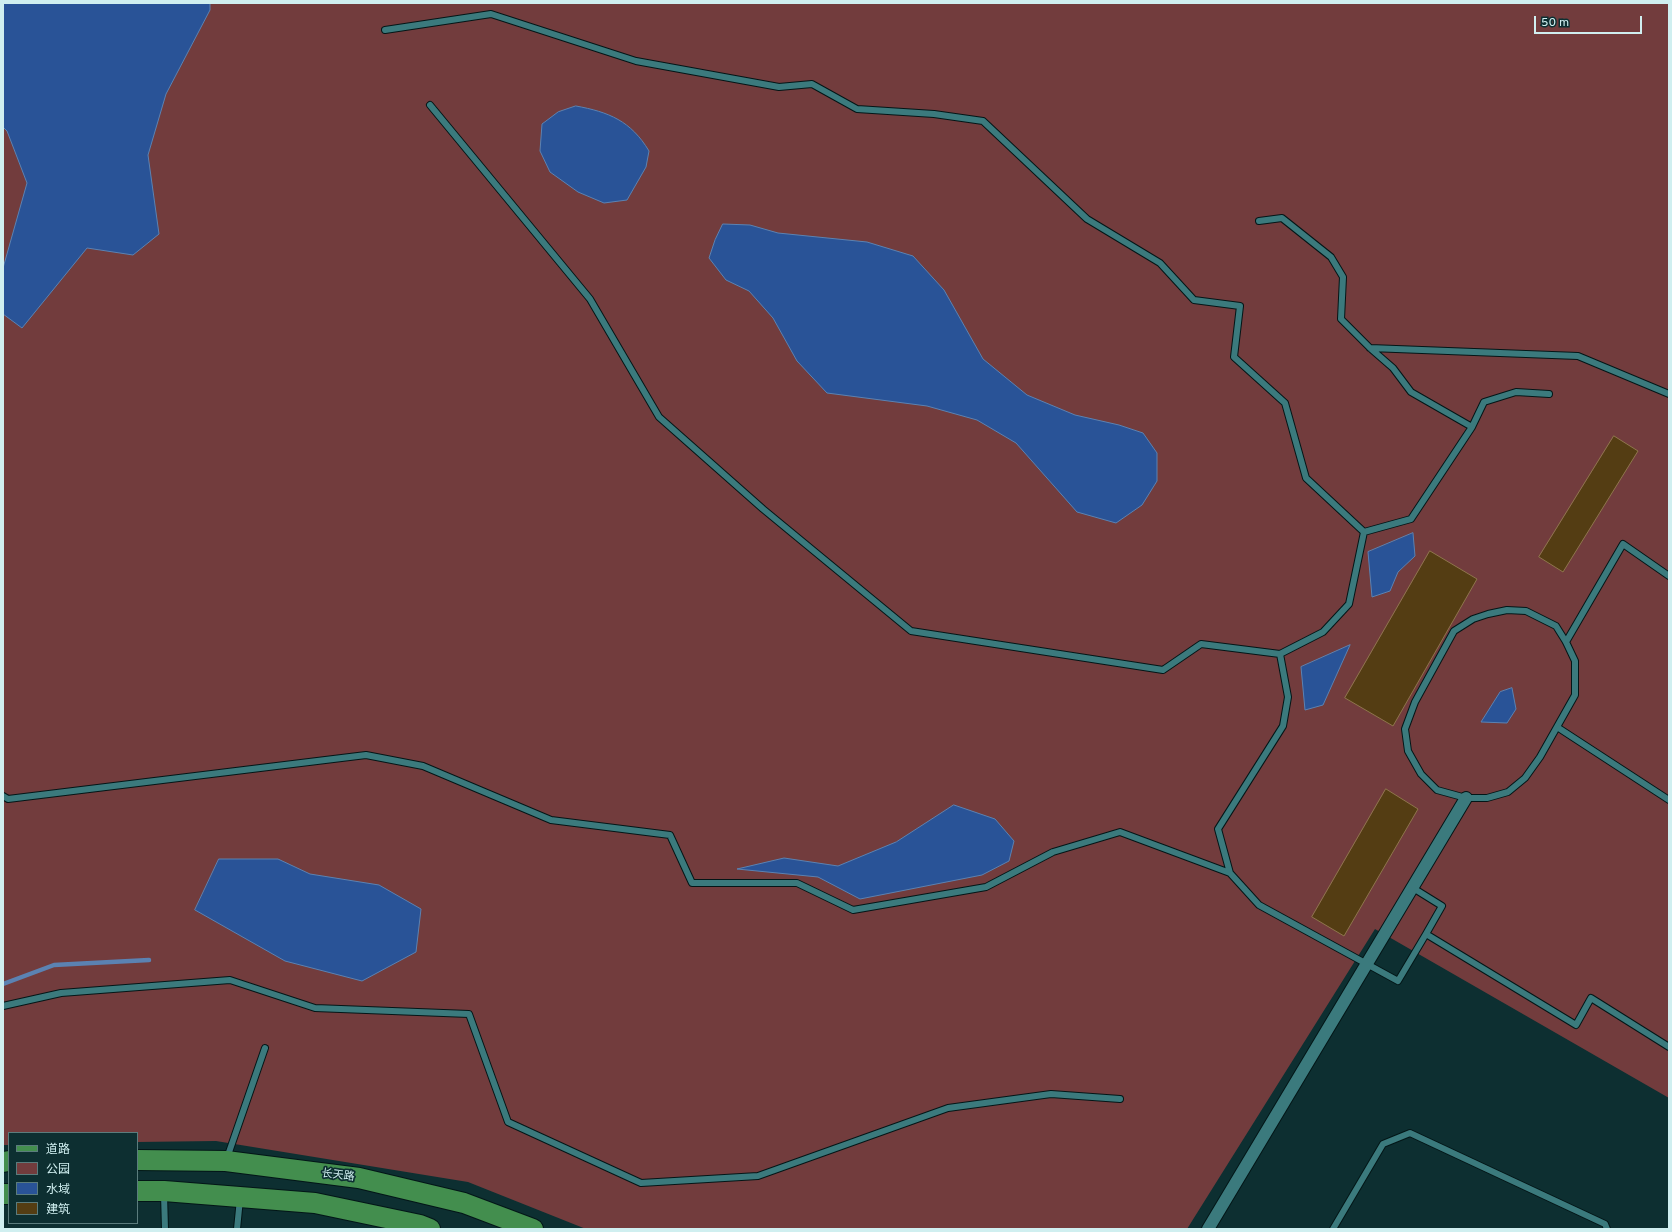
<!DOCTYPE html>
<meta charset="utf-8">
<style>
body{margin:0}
#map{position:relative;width:1672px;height:1232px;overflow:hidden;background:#0d2f31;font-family:Overpass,"Noto Sans SC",sans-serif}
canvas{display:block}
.frame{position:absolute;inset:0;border:4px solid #d0eff0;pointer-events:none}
.legend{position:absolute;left:8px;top:1132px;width:130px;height:92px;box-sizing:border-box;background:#0d2f31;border:1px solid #5b7c7d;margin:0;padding:5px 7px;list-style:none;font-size:12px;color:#d0eff0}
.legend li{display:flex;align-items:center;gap:8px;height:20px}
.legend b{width:20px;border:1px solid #5b7c7d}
.scale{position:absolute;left:1534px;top:16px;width:108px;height:18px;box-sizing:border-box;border:2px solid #d0eff0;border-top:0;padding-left:5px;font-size:12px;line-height:14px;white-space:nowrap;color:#d0eff0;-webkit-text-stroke:3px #0d2f31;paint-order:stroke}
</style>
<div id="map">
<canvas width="1672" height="1232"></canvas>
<div class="frame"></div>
<ul class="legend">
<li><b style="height:5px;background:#438e4e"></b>道路</li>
<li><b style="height:11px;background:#723c3d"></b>公园</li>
<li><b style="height:11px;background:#295397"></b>水域</li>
<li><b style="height:11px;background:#543d13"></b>建筑</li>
</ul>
<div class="scale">50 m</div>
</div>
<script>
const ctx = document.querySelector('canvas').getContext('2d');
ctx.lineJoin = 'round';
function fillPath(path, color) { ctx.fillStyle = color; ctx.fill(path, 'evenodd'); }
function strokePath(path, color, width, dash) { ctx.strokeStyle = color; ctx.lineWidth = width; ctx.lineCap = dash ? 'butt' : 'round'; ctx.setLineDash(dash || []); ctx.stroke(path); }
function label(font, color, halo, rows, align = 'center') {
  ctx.font = font + ' Overpass,"Noto Sans SC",sans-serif'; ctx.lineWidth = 3.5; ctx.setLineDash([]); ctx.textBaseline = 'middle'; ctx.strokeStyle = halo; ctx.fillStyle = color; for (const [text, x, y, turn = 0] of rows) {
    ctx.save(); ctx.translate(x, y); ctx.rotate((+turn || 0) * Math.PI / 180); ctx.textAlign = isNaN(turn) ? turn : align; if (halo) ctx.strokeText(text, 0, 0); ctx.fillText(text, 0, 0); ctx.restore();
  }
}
fillPath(new Path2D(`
 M3,3H1669V1098L1375,929L1187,1229H586L468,1182L216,1141L137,1142V1133H9V1145H3Z`), '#723c3d');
const water = new Path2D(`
 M3,3H210V10L166,94L148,155L159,234L133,255L87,248L22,328L3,314V268L27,183L7,131L3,127Z
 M576,106C609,112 631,121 649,151L646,167L627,200L604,203L578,192L550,172L540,151L542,124L558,112Z
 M723,224L750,225L778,233L867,242L913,256L944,290L983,359L1027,395L1075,415L1119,425L1143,433L1157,453V481L1142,505L1116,523L1077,512L1016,443L977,420L927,406L827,393L797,361L773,318L749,291L726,280L709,258L715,240Z
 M1413,533L1415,556L1398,572L1390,591L1372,597L1368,552Z
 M1350,645L1323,705L1305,710L1301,667Z
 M1512,688L1516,709L1507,723L1481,722L1500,692Z
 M954,805L995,819L1014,841L1009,861L982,875L860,899L818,877L737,869L784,858L838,866L896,842Z
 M219,859H278L310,874L379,885L421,909L416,952L362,981L285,961L195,910Z`);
fillPath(water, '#295397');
strokePath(water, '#5b82b2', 1);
strokePath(new Path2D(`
 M3,984L54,965L149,960`), '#5b82b2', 4.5);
const building = new Path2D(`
 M1614,436L1638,451L1563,572L1539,557Z
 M1430,551L1477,579L1393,726L1345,698Z
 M1386,789L1418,809L1344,936L1312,917Z`);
fillPath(building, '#543d13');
strokePath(building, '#8e754c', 1);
const service = new Path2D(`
 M385,30L491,14L636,61L779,87L812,84L857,109L934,114L983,121L1087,219L1160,263L1194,300L1240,306L1234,357L1285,403L1306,478L1364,532
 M430,105L590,299L659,417L763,509L911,631L1163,670L1201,644L1280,654
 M1259,221L1282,218L1331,257L1343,277L1341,319L1370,348L1393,368L1411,392L1472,427
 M1370,348L1578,356L1669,394
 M1507,610L1526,611L1556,626L1566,642L1575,661V695L1540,757L1525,778L1508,792L1487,798H1466L1437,790L1421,774L1408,751L1405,729L1415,702L1454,631L1473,619L1488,614Z
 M1566,642L1623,544L1669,576
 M1557,727L1669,800
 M3,796L8,799L366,755L423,766L551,820L670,835L692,883H797L853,910L986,887L1053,852L1120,832L1230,873
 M1413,888L1442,906L1426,934L1576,1025L1591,998L1669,1047
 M1426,934L1398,981L1259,905L1230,873L1218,829L1283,726L1288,697L1280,654L1323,632L1349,604L1364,532L1411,519L1472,427L1484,402L1516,392L1549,394
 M3,1006L61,993L230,980L315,1008L469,1014L508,1122L641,1183L758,1176L948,1108L1051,1094L1120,1099
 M227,1158L265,1048
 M164,1194L165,1229
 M237,1229L240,1199
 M1333,1229L1383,1144L1410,1133L1605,1224L1607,1229`);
const minor = new Path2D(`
 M1208,1229L1466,798`);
const primary = new Path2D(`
 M137,1160L226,1161L359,1178L464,1203L533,1229
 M3,1162L9,1161
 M137,1191H164L315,1203L420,1225L430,1229
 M3,1194H9`);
strokePath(service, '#031617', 8);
strokePath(minor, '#031617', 14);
strokePath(primary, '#031617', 22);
strokePath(service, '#3b7a7d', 6);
strokePath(minor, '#3b7a7d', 12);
strokePath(primary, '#438e4e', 20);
label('11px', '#d0eff0', '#0d2f31', [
 ["长天路",338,1176,7]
]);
</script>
